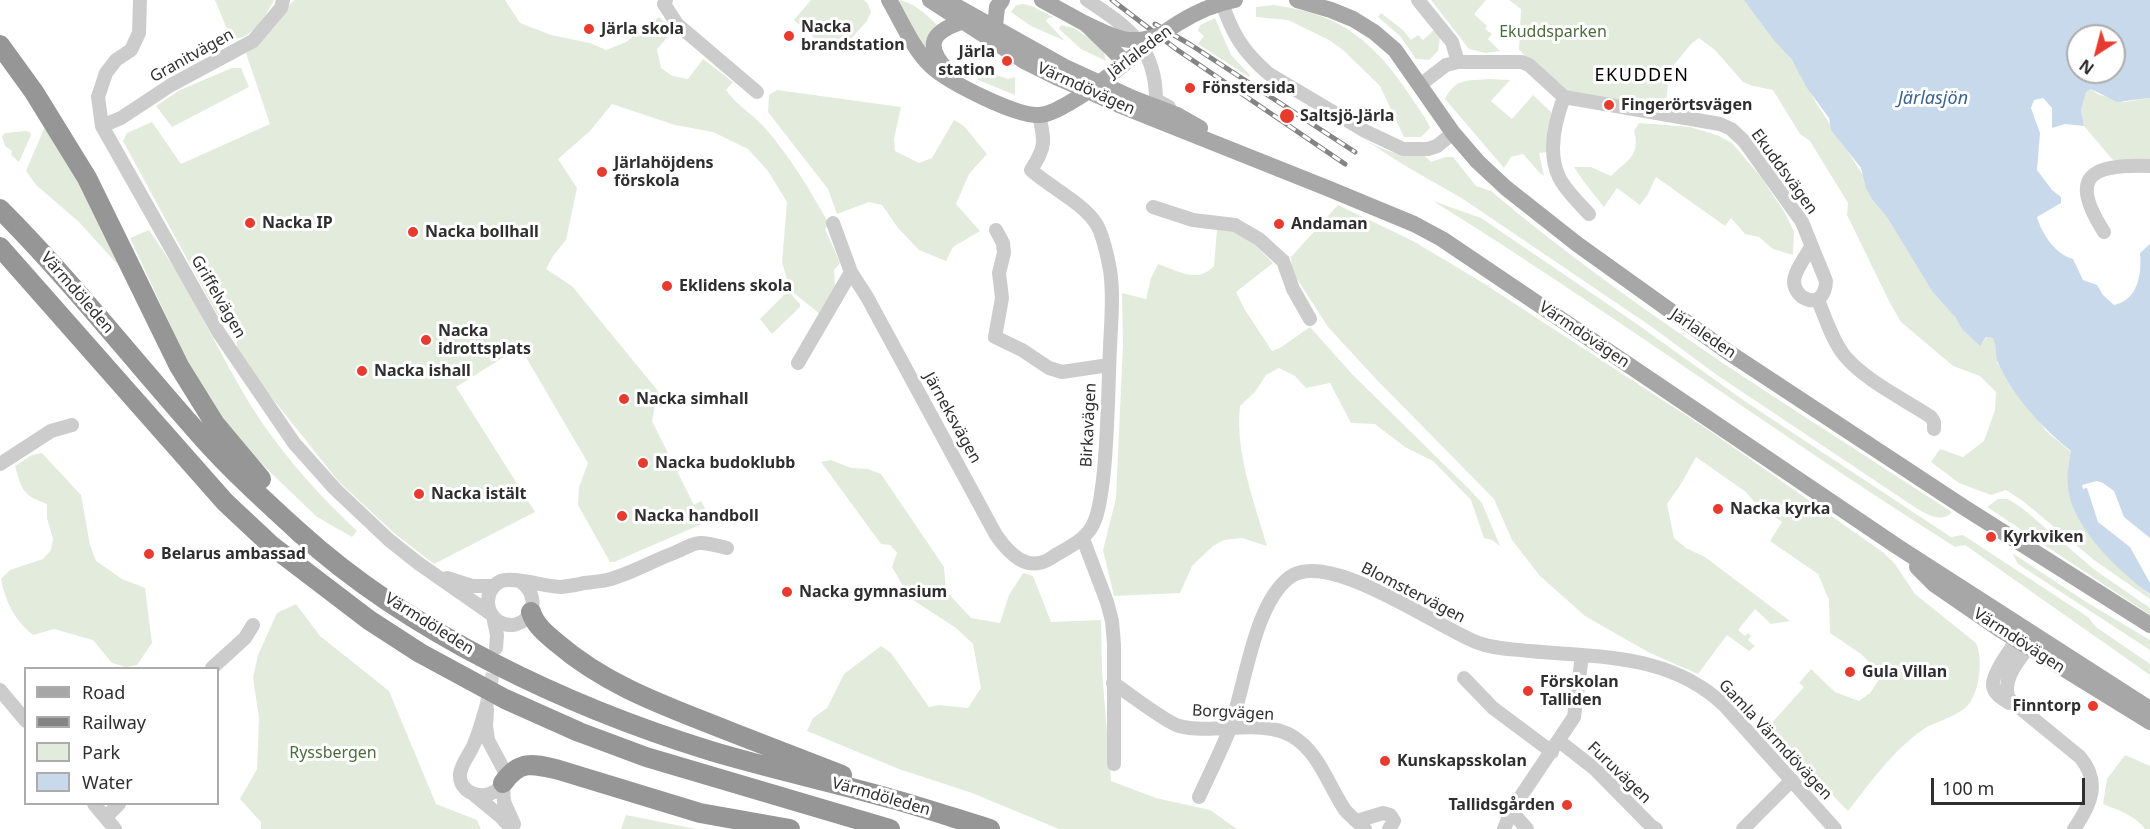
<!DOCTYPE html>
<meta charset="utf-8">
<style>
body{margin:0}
#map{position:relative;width:2150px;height:829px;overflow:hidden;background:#fff;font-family:"Noto Sans",sans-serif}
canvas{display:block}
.legend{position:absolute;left:24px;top:667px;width:195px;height:138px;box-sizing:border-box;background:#fff;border:2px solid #acacac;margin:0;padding:8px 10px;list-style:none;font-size:18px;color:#2f2f2f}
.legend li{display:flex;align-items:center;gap:12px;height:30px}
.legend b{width:30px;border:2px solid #acacac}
.north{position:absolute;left:2066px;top:24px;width:60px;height:60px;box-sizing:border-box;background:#fff;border:2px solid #acacac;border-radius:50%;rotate:216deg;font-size:16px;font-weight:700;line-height:24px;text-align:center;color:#2f2f2f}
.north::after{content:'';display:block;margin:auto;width:21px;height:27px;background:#e83b2f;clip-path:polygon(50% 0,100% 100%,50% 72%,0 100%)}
.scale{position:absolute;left:1931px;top:778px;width:154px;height:27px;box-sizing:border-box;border:3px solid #2f2f2f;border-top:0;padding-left:8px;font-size:18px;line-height:21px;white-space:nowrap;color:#2f2f2f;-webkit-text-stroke:4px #fff;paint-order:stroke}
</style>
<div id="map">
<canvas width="2150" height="829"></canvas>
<ul class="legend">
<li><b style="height:8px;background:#a7a7a7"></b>Road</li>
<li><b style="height:8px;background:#848484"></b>Railway</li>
<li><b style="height:16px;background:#e3ecdc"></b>Park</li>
<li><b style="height:16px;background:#c8d9ec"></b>Water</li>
</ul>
<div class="north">N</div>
<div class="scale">100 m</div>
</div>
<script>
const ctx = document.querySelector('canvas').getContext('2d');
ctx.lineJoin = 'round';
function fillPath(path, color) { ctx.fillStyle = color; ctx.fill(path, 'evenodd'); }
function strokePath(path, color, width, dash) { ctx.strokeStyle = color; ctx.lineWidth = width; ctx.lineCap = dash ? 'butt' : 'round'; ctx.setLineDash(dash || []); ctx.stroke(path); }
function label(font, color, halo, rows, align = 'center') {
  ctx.font = font + ' "Noto Sans",sans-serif'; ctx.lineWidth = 6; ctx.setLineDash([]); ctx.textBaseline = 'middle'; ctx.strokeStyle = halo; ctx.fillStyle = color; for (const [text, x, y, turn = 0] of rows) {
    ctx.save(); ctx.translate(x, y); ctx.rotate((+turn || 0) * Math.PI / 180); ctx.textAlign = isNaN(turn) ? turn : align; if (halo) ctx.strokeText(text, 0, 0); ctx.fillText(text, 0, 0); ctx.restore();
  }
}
fillPath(new Path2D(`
 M215,0H274C266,16 251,41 231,39Z
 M294,0H505L520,23L551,35L590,43L606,50L626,42L659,17L673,31L657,49L661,68L672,76L688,79L703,59L733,82L726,90C736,105 753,114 765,128C791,158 810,190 829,224L825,229L840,263L834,270L835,288L820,314L790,290L782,262L787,202L768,171L748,149L713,132L675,125L612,104L590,131L558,159L577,188L566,240L553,256L546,269L572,286L658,391L652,421L694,505L701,501L711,520L614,562H610L578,505L579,487L588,463L520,347L456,387L535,512L434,564L394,533L339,482L257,379L237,348V332L228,320L217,314L123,141L127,133L152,122L181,164L270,124L246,53Z
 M811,0H864L868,4L871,12L867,21L841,50L827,49L794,20Z
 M895,0C911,0 926,14 937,25L931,32L924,50Z
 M1431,0H1486L1474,14L1487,26L1485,29L1492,34L1488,39L1500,51L1485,53L1469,49Z
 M1509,0H1748L1798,69L1815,101L1958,322L1982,343L1987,337L1993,338L1997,345V363L2046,431L2071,452L2068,467L2110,559L2150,595V599L2094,560L2023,501L2006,490L1991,495L1959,483L1931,462L1940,449L1963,457L1984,441L1995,410L1996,392L1980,376L1953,366L1901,322L1890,303L1847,215L1848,203L1810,141L1800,134L1773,90L1753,86L1743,82L1715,50L1699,38L1691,44L1669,71L1666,106L1617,104L1565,92L1519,50L1521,9Z
 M1023,4L1032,6L1053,17L1048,18L1046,21L1065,41L1031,26L1011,12L1016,5Z
 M1274,5C1341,14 1374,41 1411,97C1417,107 1426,117 1430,128L1421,137H1404L1380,86L1343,50L1329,40L1288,20L1256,17V7Z
 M1381,13L1403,30L1411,40L1418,35L1423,40L1434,30L1440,38L1438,51L1429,60L1416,59L1400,36L1378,17Z
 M1215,18L1231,55L1250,75L1249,77L1198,44L1204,36L1198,31L1200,25Z
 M1061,25L1073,28L1102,46L1106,61L1081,49L1059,29Z
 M232,68H241L249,87L172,127L156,106L180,90Z
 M981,70L1008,79L1015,77V95L978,80L976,73Z
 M1490,79L1510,80L1491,101L1512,119L1533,95L1551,112L1550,152L1539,153L1544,176L1539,172L1523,154L1511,157L1504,168L1445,99C1456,77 1468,81 1490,79Z
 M2092,89L2097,94L2125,102L2150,98V163H2117L2112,159L2084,126L2081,110L2086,91Z
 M777,90L901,107L894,139L895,151L919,163L932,158L954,120L964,126L987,154L969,174L956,204L980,231L953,247L946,261L919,250L898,228L882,205L869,202L837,214L828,189L768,112L769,95Z
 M1639,123L1690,127L1717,135L1732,143L1761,177L1785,213L1794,232L1793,255L1773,249L1759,237L1745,234L1731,218L1725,226L1656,177L1648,194L1640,205L1617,188L1604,207L1584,182L1574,167H1591L1611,176C1627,160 1641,156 1634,131Z
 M46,124L63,150L121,265H118L79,222L36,185L26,171Z
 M25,131L30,132L31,135L19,162L11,155L12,151L5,146L2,136L5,133Z
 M1367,141C1387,152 1402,157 1424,155L1431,162L1446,157H1453L1476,186L1491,191C1634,312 1796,410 1952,512C1940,527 1917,508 1904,500L1717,375L1652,327L1463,199L1402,164Z
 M1433,201L1481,218L1634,322L1746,402L1951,537L1963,535L2088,617L2096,627L2150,664V675L1965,545L1955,547C1778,435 1610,311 1433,201Z
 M1338,205L1413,241L1480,281L1710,431L1884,553L1895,564L1915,594L1976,643C1983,658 1980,686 1971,701C1962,716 1938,720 1924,729C1893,750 1871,782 1848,811L1841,804L1769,726L1804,687L1799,683L1811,669L1835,692L1859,701L1870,693L1882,675L1861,654L1830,633L1829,600L1818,574L1770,541L1782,522L1757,505L1746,492L1696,457L1681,484L1667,504L1674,538L1686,548L1705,557L1790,621L1771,624L1755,609L1738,630L1745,636L1748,633L1751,636L1748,640L1755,646L1749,651L1727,635L1698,674L1648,652L1585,616L1540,576L1512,540L1494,499L1376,379L1328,327L1292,271L1291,257Z
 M1220,226L1247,237L1273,263L1236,292L1245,310L1272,351L1280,348L1310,327L1352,374L1470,490L1482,503L1500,546L1492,540L1484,538L1471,500L1433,461L1405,447L1375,424L1351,423L1330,383L1306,388L1295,376L1279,368L1266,375L1255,392L1240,406C1235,453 1254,501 1267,546L1242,538L1224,540L1213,546L1192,566L1180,593L1114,596L1103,550L1116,498L1117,477L1123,344L1122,293L1146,299L1151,278L1158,264C1179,271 1197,284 1214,266L1217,229Z
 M149,230C159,245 170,260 179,276C208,325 231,377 263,424C291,464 322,498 357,531L352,537L317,517L242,445L215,410L188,363L130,238Z
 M789,292L800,304V307L772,334L760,319L786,293Z
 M42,453L81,495L90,545L96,561L122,579L145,588L152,643L137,665L126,667L112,663L93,640L54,629L33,635C15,621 5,601 1,579L10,570L43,559L51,550L53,539L47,518V504C22,495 22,490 15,466L32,455Z
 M831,460L851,468L868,469L881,474L944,567L946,591L971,618L1000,623L1009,595L1023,573L1033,576L1051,622L1101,620L1102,671L1111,781L1156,798L1210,810L1237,829H1059L972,793L899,769L807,731L813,718L827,708L844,674L881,646L891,653L929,707L939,705L968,708L981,688L973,644L956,628L910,598L892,567L897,553L890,545L881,544L821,462Z
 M1998,499H2008L2022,508L2095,570L2150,608V615L1987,507Z
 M2012,553L2088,603L2150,640V650L2018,564Z
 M296,604L320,636L389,691L436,804L477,820L481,829H261V822L240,799L257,769L259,718L253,678L258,655L277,613Z
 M2125,755L2150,766V829H2145C2136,816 2118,810 2103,804L2107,779Z
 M626,815L696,829H621Z`), '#e3ecdc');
fillPath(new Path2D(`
 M1744,0H2150V98L2117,102L2091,89L2086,92L2081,110L2084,126L2065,124L2052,128V108L2043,98L2034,100L2031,108L2040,133L2037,170L2052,190L2061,197V203L2037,217C2042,234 2055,254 2073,259L2083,280L2097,285L2103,295L2114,305C2138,300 2142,274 2140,253L2150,244V594C2120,573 2076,530 2069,494C2066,480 2068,465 2071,451C2042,428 2015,398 1999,365C1994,356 1998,348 1993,338L1986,337L1980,346L1962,329L1955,317L1932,291L1887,217L1872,199L1866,188L1861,168L1831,130L1829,118L1807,88L1792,60L1773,39ZM2078,36H2114V72H2078Z`), '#c8d9ec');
fillPath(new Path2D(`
 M2097,481L2103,483L2114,491L2124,517L2150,538V583L2130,547L2098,522L2087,488L2083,489L2082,485Z`), '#fff');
strokePath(new Path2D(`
 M486,708L496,656`), '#d5d5d5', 14, [14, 7]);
strokePath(new Path2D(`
 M140,0L139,33L131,50L116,60L106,73L98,97L102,126L219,333L294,443L335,489L389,540L418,563L491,614
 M666,0L664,4L677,24L757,92
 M1087,0C1128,27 1156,46 1156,100L1169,107
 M1221,0C1232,33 1242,51 1269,74L1365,131L1403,149H1428L1437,146L1453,133
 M1418,0L1452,42L1458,62
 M1420,85L1446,65L1458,62H1522L1529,65L1564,97L1720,124L1731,129L1744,141L1802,222L1826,281C1825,315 1788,298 1795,276C1798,266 1806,256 1811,247
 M1564,97C1555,121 1547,152 1559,177C1565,190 1579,203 1589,214
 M102,126L121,118L171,85L253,41L281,8L283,0
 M1153,207L1193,220L1235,225L1259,239L1283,261L1293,289L1310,319
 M833,223L851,272L867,297L996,535C1010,555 1028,573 1051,558C1068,547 1088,540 1095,520C1100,508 1101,493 1103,480C1108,436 1108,391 1110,347C1111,323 1114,294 1110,270C1108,258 1102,231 1095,222C1081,202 1050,187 1031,170C1046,147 1045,142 1039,115
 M996,230L1003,243L1004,253L999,273L1002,298L995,337L1022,350L1049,368L1062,372L1109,365
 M2104,232C2067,174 2093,164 2150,166
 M1818,300C1825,317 1832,340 1844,355C1864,380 1904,399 1931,417L1934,422V429
 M798,363L851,272
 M0,464L51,431L72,425
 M1083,539L1107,602L1112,621L1114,644V764
 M447,578L472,586H494
 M521,582C548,602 522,637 498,621C484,611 485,591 499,582C510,575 545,587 561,587C569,586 577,585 584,583C591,582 599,582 607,580C630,574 652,561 674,553C682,550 692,543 700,543C709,543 719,546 727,548
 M493,616L497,635L496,648
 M2034,639C2023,656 2000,678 2009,699L2080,757C2101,782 2091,805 2074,829
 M212,668L245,638L253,625
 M1464,678L1493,708L1552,752
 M1113,683C1127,692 1165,722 1179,726C1213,735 1262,718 1292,736C1319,752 1328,785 1345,810C1351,817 1359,823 1365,829
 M0,690L26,721
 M2009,703C2003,699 1994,694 1993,686C1991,674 2015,643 2022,633
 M486,708C482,720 479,733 474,744C470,754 461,764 460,774C458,800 503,805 505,772L488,740L486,726L487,709
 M1559,741L1595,769L1650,825L1656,829
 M503,784L504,802L514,824
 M472,793L500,816L512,829
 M1199,797C1209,775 1220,753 1229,731C1245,689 1253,604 1290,577C1329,549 1437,627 1476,642C1493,649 1512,649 1530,651C1600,658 1670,653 1725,706L1835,829
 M94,804L115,829
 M1511,811L1527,829
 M106,817L119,804
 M1357,821L1383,813L1390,815L1394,821L1389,829
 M1504,829L1511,811L1574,717L1582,655
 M1743,829L1792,780`), '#ccc', 14);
strokePath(new Path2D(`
 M889,0C902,22 913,49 931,66C948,82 1017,117 1040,115C1048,114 1055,111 1062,107
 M930,0L1024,61L1058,78L1119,105L1327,188L1414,224L1442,239L1898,547L2150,709
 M1042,0L1086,24L1125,62
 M1297,0L1331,10L1353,19L1374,32L1395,50L1453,133L1478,162L1506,188L1577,244L1728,352L1965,508L2150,625
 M947,1L1065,67L1135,99L1177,115L1200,128
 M995,26L997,7L1002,0
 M947,70C924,45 932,32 961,22
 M1917,567L1935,585L1999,629L2150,722`), '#a7a7a7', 16);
strokePath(new Path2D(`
 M0,45L34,92L87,178L179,366L215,424L261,479
 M0,209C71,280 133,360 200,435C230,469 265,501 299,532C410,633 568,707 711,751C771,769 832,782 892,799C925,808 957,819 990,829
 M0,247L225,502L272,546L369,620L420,653L505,699L579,732L646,757L890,829
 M531,612C535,625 546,634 557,643C608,687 669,707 731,732C768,746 805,761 842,775
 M503,783C520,759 534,764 559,770L700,813L790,829`), '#969696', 20);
const rail = new Path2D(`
 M1112,0L1176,49L1345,164
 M1155,24L1191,45L1355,152`);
strokePath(rail, '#848484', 5);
strokePath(rail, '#fff', 3, [9]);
strokePath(new Path2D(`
 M1086,24C1112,36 1127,46 1156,36
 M1062,107C1122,76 1166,13 1235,0`), '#a7a7a7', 16);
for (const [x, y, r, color] of [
 [589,29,6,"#e83b2f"],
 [789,36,6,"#e83b2f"],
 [1007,61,6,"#e83b2f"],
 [1190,88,6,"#e83b2f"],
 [1609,105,6,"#e83b2f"],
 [1287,116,8,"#e83b2f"],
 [602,172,6,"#e83b2f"],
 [250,223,6,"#e83b2f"],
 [1279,224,6,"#e83b2f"],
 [413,232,6,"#e83b2f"],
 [667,286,6,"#e83b2f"],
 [426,340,6,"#e83b2f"],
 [362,371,6,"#e83b2f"],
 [624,399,6,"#e83b2f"],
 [643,463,6,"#e83b2f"],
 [419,494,6,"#e83b2f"],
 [1718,509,6,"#e83b2f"],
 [622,516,6,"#e83b2f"],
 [1991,537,6,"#e83b2f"],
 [149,554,6,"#e83b2f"],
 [787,592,6,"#e83b2f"],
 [1850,672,6,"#e83b2f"],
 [1528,691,6,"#e83b2f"],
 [2093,706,6,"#e83b2f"],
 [1385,761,6,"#e83b2f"],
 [1567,805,6,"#e83b2f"]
]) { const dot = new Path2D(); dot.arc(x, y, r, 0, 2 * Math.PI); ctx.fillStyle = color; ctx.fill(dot); strokePath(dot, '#fff', 2); }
label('bold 16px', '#2f2f2f', '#fff', [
 ["Nacka",801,27],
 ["brandstation",801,45],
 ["Järla skola",601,29],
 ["Järla",995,52,"right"],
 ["station",995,70,"right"],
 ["Fönstersida",1202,88],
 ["Fingerörtsvägen",1621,105],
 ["Saltsjö-Järla",1300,116],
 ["Järlahöjdens",614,163],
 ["förskola",614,181],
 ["Nacka IP",262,223],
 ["Andaman",1291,224],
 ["Nacka bollhall",425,232],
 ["Eklidens skola",679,286],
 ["Nacka",438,331],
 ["idrottsplats",438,349],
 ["Nacka ishall",374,371],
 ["Nacka simhall",636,399],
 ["Nacka budoklubb",655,463],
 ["Nacka istält",431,494],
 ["Nacka kyrka",1730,509],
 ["Nacka handboll",634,516],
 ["Kyrkviken",2003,537],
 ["Belarus ambassad",161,554],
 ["Nacka gymnasium",799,592],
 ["Gula Villan",1862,672],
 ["Förskolan",1540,682],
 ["Talliden",1540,700],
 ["Finntorp",2081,706,"right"],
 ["Kunskapsskolan",1397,761],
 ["Tallidsgården",1555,805,"right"]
], 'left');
label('16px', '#4b6c3b', '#fff', [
 ["Ekuddsparken",1553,32],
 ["Ryssbergen",333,753]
]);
label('16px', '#2f2f2f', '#fff', [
 ["Järlaleden",1140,52,-37],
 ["Granitvägen",192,56,-29],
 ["Värmdövägen",1086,89,24],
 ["Ekuddsvägen",1784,172,54],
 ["Värmdöleden",77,293,49],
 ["Griffelvägen",218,297,60],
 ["Järlaleden",1703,334,34],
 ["Värmdövägen",1584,335,34],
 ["Järneksvägen",952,418,61],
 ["Birkavägen",1089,425,-87],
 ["Blomstervägen",1413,593,27],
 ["Värmdöleden",429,624,32],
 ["Värmdövägen",2019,641,33],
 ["Borgvägen",1233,713,3],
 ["Gamla Värmdövägen",1775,740,47],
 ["Furuvägen",1619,773,44],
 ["Värmdöleden",881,797,16]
]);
ctx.letterSpacing = '1.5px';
label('18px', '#000', '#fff', [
 ["EKUDDEN",1642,76]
]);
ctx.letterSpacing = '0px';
label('italic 18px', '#3b6493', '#fff', [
 ["Järlasjön",1933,99]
]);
</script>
